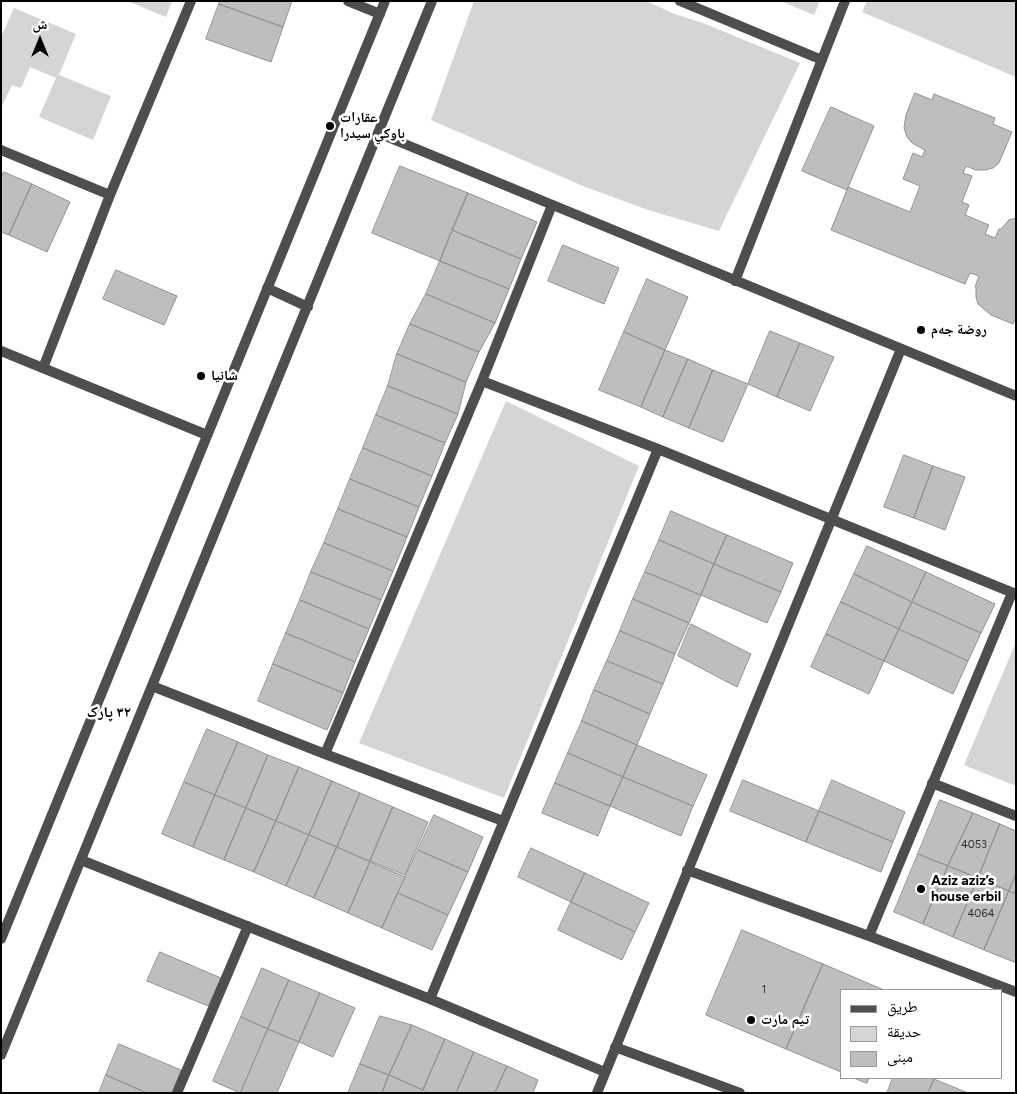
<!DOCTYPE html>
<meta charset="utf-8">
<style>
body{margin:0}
#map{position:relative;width:1017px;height:1094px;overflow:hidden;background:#fff;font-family:Figtree,"Noto Naskh Arabic",sans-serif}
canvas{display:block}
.frame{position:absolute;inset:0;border:2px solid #000;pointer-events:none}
.legend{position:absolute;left:840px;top:989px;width:162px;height:90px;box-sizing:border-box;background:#fff;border:1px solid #999;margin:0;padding:6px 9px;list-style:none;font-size:15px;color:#000}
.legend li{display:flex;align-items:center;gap:10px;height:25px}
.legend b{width:25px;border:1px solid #999}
.north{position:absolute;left:15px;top:15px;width:50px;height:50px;-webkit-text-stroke:4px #fff;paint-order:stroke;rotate:0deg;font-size:14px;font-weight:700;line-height:20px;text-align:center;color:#000}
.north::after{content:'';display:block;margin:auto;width:18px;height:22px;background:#000;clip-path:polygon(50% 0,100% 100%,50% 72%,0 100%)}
</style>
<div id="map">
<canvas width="1017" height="1094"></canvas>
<div class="frame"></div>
<ul class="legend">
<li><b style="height:6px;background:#4e4e4e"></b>طريق</li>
<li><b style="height:14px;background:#d5d5d5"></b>حديقة</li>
<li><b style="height:14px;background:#bebebe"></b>مبنى</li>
</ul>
<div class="north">ش</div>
</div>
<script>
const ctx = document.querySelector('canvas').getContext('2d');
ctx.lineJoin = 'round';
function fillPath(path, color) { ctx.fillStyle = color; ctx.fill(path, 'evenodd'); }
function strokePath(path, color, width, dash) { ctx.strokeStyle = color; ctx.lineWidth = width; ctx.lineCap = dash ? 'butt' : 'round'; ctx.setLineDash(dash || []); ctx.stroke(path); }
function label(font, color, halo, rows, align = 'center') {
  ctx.font = font + ' Figtree,"Noto Naskh Arabic",sans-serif'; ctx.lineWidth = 5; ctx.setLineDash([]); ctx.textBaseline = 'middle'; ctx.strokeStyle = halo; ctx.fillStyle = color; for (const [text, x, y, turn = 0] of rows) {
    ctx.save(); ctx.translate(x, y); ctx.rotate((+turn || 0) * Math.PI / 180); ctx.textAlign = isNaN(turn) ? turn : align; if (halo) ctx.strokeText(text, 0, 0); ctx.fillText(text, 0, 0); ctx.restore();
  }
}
fillPath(new Path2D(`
 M127,1H172L166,17Z
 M474,1H647L672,13L703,23L800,63L719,231L648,210L583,186L431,120Z
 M781,1H820L814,15Z
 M867,1H1016V77L862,12Z
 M14,8L76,34L59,75L111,96L93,140L39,117L56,78L30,67L21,88L12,85L1,108V37Z
 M506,401L639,466L504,798L359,743Z
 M1016,642V786L964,765Z`), '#d5d5d5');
const building = new Path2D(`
 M220,1H292L283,27L219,4Z
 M219,4L283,27L271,62L206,39Z
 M915,93L932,100L934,94L995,118L993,124L1012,132L999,163L993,168L985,170H976L966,166L963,173L972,176L962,202L969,205L965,215L989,225L985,234L995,238L999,229H1001L1009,220L1016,218V318L1013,324L991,315L978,304L976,297V287H975L979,276L970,273L965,284L831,230L848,187L910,212L920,186L903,179L913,153L922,157L925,150L912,143L907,137L904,128L906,115Z
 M831,107L874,126L847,190L802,171Z
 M400,166L468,193L440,261L372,233Z
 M4,172L32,184L9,235L1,232V178Z
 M32,184L70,202L47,252L9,235Z
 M468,193L537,222L521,259L452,230Z
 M452,230L521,259L509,289L440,261Z
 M563,245L619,268L604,304L548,281Z
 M440,261L509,289L495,323L426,294Z
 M116,270L177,296L164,325L103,299Z
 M647,279L688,297L665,350L624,332Z
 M426,294L495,323L479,352L410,324Z
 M410,324L479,352L466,382L397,354Z
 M770,331L800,343L777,397L748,384Z
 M624,332L665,350L641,407L599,390Z
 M800,343L834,357L810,411L777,397Z
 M665,350L688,359L663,417L641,407Z
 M397,354L466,382L458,414L388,386Z
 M688,359L713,370L689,428L663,417Z
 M713,370L748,384L723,442L689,428Z
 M388,386L458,414L445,443L376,415Z
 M376,415L445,443L432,476L363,448Z
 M363,448L432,476L419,507L350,479Z
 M904,455L933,466L914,518L884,507Z
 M933,466L965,477L945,530L914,518Z
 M350,479L419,507L407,537L338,509Z
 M338,509L407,537L393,571L324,543Z
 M671,511L727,535L714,564L659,540Z
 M727,535L793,563L781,592L714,564Z
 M659,540L714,564L701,595L645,572Z
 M324,543L393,571L381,600L311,572Z
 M867,546L926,572L912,602L854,574Z
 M714,564L781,592L767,623L701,595Z
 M311,572L381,600L369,629L300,600Z
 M645,572L701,595L689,623L633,599Z
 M926,572L995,604L981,633L912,602Z
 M854,574L912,602L899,629L841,602Z
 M633,599L689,623L675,654L620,631Z
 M300,600L369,629L355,662L286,633Z
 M841,602L899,629L884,661L826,634Z
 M912,602L981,633L968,661L899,629Z
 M691,624L751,654L737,687L678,656Z
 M899,629L968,661L953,694L884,661Z
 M620,631L675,654L663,684L607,661Z
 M286,633L355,662L343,693L273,664Z
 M826,634L884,661L869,694L811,667Z
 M607,661L663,684L650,714L594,690Z
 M273,664L343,693L327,730L258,701Z
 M594,690L650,714L637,745L582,721Z
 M582,721L637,745L623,777L568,753Z
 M207,729L238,742L215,795L184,782Z
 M238,742L268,755L246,808L215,795Z
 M637,745L707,775L693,806L623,777Z
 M568,753L623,777L610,806L555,783Z
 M268,755L299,767L276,821L246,808Z
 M299,767L332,781L309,835L276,821Z
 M623,777L693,806L681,836L610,806Z
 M743,780L819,811L806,842L730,811Z
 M832,780L905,812L893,842L819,811Z
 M332,781L360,793L337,847L309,835Z
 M184,782L215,795L193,847L162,834Z
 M555,783L610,806L598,836L542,813Z
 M360,793L393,807L370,861L337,847Z
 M215,795L246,808L224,860L193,847Z
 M940,800L973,813L948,866L918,854Z
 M393,807L428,822L405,875L370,861Z
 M246,808L276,821L254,872L224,860Z
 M819,811L893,842L881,872L806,842Z
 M973,813L1000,824L978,878L948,866Z
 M434,815L483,837L468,872L418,850Z
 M276,821L309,835L286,886L254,872Z
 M1000,824L1016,831V873L1009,891L978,878Z
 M309,835L337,847L314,898L286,886Z
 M337,847L370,862L348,913L314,898Z
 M531,848L585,873L571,902L518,877Z
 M418,850L468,872L448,915L398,893Z
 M918,854L948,866L923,924L894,912Z
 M370,862L405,877L382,928L348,913Z
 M948,866L978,878L953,937L923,924Z
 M585,873L649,903L635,932L571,902Z
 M1016,873V894L1009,891Z
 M978,878L1009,891L984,950L953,937Z
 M1009,891L1016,894V958L1014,962L984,950Z
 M398,893L448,915L432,950L382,928Z
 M571,902L635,932L622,960L558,930Z
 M742,930L823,964L786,1049L706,1015Z
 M160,952L221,978L208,1006L147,981Z
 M823,964L884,990H841V1072L786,1049Z
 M262,968L289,980L268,1029L241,1017Z
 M289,980L320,993L299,1042L268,1029Z
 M320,993L355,1008L333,1057L299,1042Z
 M380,1016L412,1025L389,1075L360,1064Z
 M241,1017L268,1029L240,1093L213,1081Z
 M412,1025L445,1039L423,1090L389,1075Z
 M268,1029L299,1042L277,1093H241Z
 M445,1039L474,1052L456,1093H428L423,1090Z
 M119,1044L181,1070L172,1093H147L106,1075Z
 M474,1052L507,1066L495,1093H456Z
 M360,1064L389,1075L382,1093H348Z
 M507,1066L538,1080L533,1093H495Z
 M106,1075L147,1093H99Z
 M389,1075L423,1090L422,1093H382Z
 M854,1078H869L867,1083Z
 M893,1078H931L934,1079L928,1093H887Z
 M934,1079L968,1093H928Z`);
fillPath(building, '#bebebe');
strokePath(building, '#929292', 1);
strokePath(new Path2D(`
 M348,1L380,14
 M680,1L822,60
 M378,133L1016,396
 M1,150L110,195
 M735,281L845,1
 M1,351L207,435
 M43,368L110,195L191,1
 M482,381L658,449L1016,594
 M152,686L325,754L503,821
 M325,754L482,381L552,205
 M932,783L1016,816
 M81,860L430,999L605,1072
 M687,870L869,936L1016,992
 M869,936L1012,593
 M430,999L658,449
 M615,1047L740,1093
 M177,1093L248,926
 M597,1093L901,349`), '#4e4e4e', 10);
strokePath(new Path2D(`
 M267,288L308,307
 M1,939L385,1
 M1,1055L432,1`), '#4e4e4e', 10);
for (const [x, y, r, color] of [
 [330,126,5,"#000"],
 [921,330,5,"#000"],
 [201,376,5,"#000"],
 [921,889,5,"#000"],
 [751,1020,5,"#000"]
]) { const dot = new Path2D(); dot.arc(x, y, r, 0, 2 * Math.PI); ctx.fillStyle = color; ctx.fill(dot); strokePath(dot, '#fff', 2); }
label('11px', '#303030', null, [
 ["4053",974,845],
 ["4064",981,914],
 ["1",764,990]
]);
label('bold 14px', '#000', '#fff', [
 ["عقارات",340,118],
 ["باوكي سيدرا",340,134],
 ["روضة جەم",931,330],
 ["شانيا",211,376],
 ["Aziz aziz’s",931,881],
 ["house erbil",931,897],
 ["تيم مارت",761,1020]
], 'left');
label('bold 15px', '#000', '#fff', [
 ["٣٢ پارک",109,713]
]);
</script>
